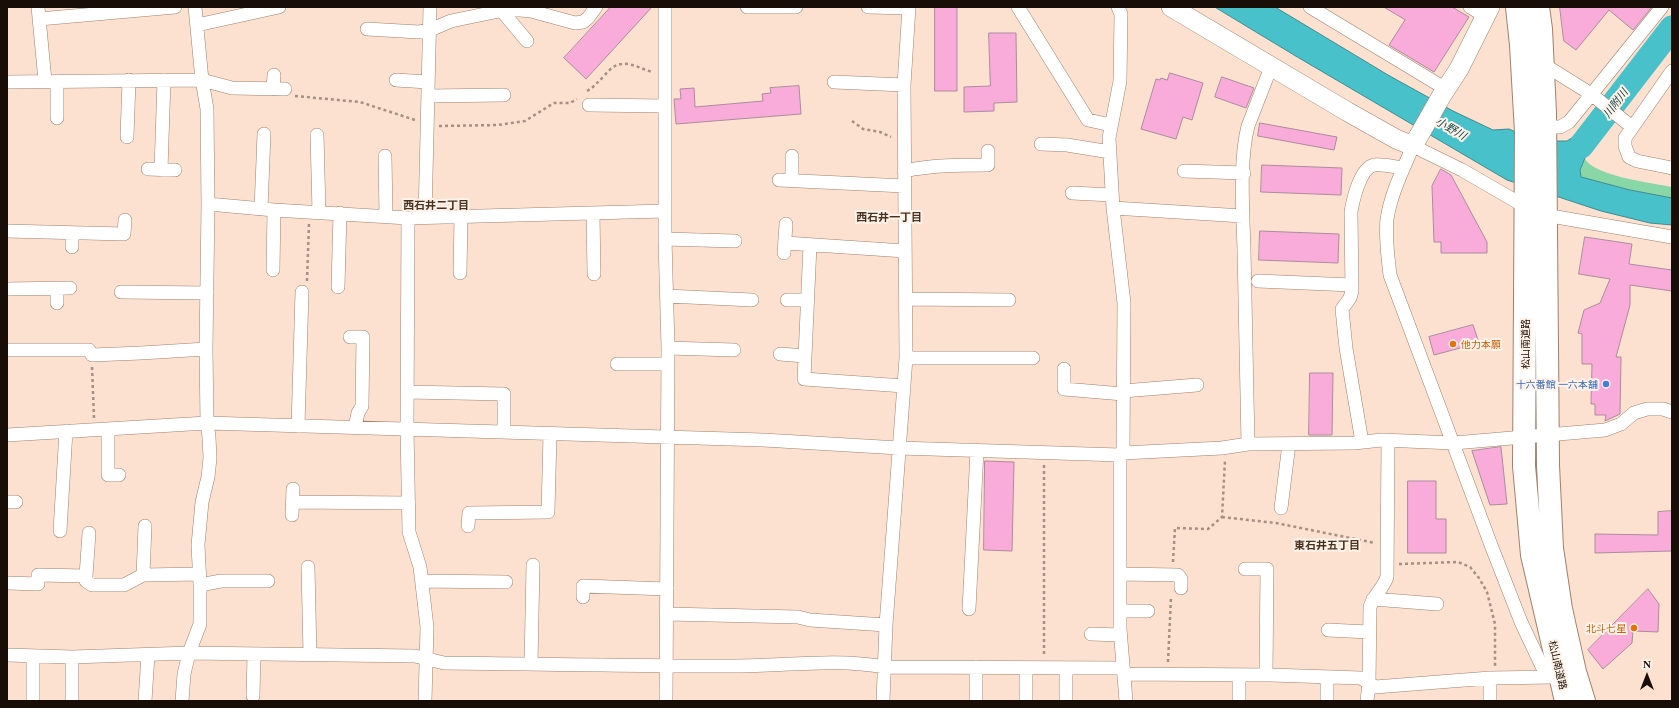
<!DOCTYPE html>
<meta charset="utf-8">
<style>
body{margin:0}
#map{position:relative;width:1679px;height:708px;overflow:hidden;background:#fce1d0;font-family:Georgia,serif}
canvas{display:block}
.frame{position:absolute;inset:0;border:8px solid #190e07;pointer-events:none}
.north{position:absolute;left:1627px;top:656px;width:40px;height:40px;-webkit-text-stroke:3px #fff2e9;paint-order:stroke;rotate:0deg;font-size:11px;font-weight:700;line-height:16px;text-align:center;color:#190e07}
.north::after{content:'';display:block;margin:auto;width:14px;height:18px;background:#190e07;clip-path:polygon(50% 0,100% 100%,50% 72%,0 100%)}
</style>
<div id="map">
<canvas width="1679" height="708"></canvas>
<div class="frame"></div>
<div class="north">N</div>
</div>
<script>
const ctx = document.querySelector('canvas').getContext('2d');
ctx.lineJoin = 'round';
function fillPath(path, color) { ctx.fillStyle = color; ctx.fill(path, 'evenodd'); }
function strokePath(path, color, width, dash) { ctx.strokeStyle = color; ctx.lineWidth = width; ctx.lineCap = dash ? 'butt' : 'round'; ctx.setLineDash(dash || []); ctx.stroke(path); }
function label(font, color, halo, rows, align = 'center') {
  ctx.font = font + ' Georgia,"Noto Sans JP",serif'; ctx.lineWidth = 4; ctx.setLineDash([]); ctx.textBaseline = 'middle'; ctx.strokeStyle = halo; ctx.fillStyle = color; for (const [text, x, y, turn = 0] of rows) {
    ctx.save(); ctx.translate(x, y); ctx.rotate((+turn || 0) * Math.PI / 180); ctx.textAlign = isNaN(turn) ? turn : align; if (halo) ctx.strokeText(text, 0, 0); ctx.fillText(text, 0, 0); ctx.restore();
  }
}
fillPath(new Path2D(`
 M1585,159C1595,176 1652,183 1672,187V198L1630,190L1581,177L1580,170Z`), '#89d6a7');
const water = new Path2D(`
 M1215,7H1275L1388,75L1453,111L1493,130L1509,129L1536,141H1567L1601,119L1580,170L1581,177L1630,190L1672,198V225L1650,223L1601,211L1507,180L1299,58Z`);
fillPath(water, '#49c1cb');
strokePath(water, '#3b8b90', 1);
strokePath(new Path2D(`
 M1581,146L1672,28`), '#49c1cb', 25);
const building = new Path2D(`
 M611,7H652L586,79L564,58Z
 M935,7H957V91H935Z
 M1384,7H1452L1469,17L1434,72L1389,45L1405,20Z
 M1560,7H1652L1633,30L1609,10L1576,50L1564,41Z
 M989,33H1016L1017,102L994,103V111L964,112V87L990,86Z
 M1170,73L1203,83L1192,120L1183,117L1176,139L1141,129L1156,79L1160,80L1161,78L1167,80Z
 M1222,77L1254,88L1246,108L1215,97Z
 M799,86L801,114L676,124L674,99H681L680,89L694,88L695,107L763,101L762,94L771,93L770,88Z
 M1260,123L1337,137L1334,150L1258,136Z
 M1262,165L1342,168L1341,195L1261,192Z
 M1441,169L1451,175L1487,242V253H1441V242H1434L1432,186Z
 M1260,231L1339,234L1338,263L1259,260Z
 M1585,237L1632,244L1629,264L1672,270V291L1630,285V305L1616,357H1621L1620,414L1605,421L1606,415H1595V404H1591L1592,364H1582V334L1578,333L1584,310L1600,303L1610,279L1579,274Z
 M1473,325L1479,343L1434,355L1429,337Z
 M1310,373H1333L1332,435H1309Z
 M1501,447L1507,504L1490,505L1472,451Z
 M985,461L1014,462L1012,551L984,550Z
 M1408,481H1436V519H1446V553H1408Z
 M1672,511V551L1595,553V534L1658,535V512Z
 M1648,589L1659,604L1658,632L1633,631L1632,643L1603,669L1588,650Z`);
fillPath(building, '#f9acda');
strokePath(building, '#ab8b9d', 1);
const street = new Path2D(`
 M38,7L45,81
 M195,7L202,80L232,88L285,89
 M665,7V239L668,348L666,701
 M747,7H796
 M868,7L909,8
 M1018,7L1088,120L1111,125
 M1118,7L1121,14L1120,81L1109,138L1113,208L1124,303L1123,453L1120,455V629L1126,701
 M1310,7L1446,89
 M1470,7L1485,16
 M501,10L527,41
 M39,19L175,7
 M197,25L279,7
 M367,29L419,32L430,30L451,21L509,9L531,11L575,23L583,22L588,18L596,7
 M1543,64L1591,94L1632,127
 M1672,71L1625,138V146L1629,157L1637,161L1672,168
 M396,80L428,82
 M7,82L202,80L207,109L208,204L274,210L408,218L407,429L409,532L420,567L427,627L425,701
 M834,82L904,85
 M273,89L274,75
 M428,96L504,95
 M589,105L665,106
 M57,118V81
 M1545,127H1560L1569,122L1662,7
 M317,135L319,212
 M127,137L129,80
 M1041,144L1067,145L1110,152
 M385,156L386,216
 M148,169L175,170
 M161,170L164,80
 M904,171C932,165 959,165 988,165V151
 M1184,171L1244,173
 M779,180L904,186
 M792,180V156
 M1072,193L1112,195
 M1113,208L1243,216
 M261,209L264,134
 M593,213L594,274
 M425,217L430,7
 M408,218L665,211
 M7,231L124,234L125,220
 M665,239L735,241
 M785,243L905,251
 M810,245L804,379L904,386
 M72,247V233
 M784,253L786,224
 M273,270L274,210
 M460,273L461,216
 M1258,281L1352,285
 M338,287L340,213
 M57,288V303
 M7,289L70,288
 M121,292L207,293
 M667,296L752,300
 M906,299L1009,300
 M787,300H807
 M350,337H363L362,406L358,413L355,427
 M668,348L734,350
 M7,350H89L92,355L141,353L206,349
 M780,354L805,356
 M906,358H1033
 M617,364H668
 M1064,369V389L1123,394
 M1123,391L1197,385
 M407,392L504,394V432
 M298,426L302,292
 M108,429V475H119
 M7,435L207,423L763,440L899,448L1120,455
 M1362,442L1346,348L1342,309L1350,298L1352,291L1351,212C1353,200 1360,168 1374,165C1384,164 1394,167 1403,168
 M1248,444C1247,379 1245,315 1244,250C1243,214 1239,161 1248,126L1271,67
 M1123,453L1222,448L1248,444L1354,443L1382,440L1454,443L1605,430L1621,424L1634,413L1647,409H1663L1672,412
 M7,502H16
 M292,502L409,503
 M1281,508L1289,444
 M292,515L293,489
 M468,526L469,513L548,512L550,434
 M60,531L66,431
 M308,567L310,655
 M1245,569H1267L1266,675
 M1120,574L1178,575L1181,579V588
 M143,575L145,526
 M86,576L89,533
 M422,581L506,582
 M7,583L38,584V575L86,576V581L92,585H124L143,575L200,574
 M200,585L221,581H268
 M583,597V586L667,589
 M1373,599L1437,604
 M969,609L977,451
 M1120,611H1148
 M667,614L798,617L810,620L886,625
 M1328,630L1369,632
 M1091,634L1120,635
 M7,655L72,657L189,653L415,656L444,663C542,664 639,666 736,666C786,666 835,658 885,667L1122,668
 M33,656V700
 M531,664L533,565
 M1026,668V701
 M1066,668V701
 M1125,674L1271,675L1361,678L1375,687L1490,678L1554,677
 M1547,677L1521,622L1491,545L1390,275C1388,257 1385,238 1387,219C1391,193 1403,170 1413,146L1462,170L1526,207L1545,215L1672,237
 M1490,678V701
 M253,696L254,654
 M72,701V657
 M145,701L148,655
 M182,701L184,674L189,653L200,624V585L198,545L202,502L208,477L210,458L209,437L207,423L206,349L208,204
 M883,701L886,625L906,358L904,85L909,7
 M976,701V667
 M1239,701V675
 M1327,701V677
 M1367,701L1369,683L1370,607C1373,596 1383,589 1387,577L1388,440`);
const secondary = new Path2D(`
 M1171,7L1348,112L1396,139L1413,146L1442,95L1459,69L1490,7`);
const highway = new Path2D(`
 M1517,7L1521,45L1526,132L1524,466L1532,555L1566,701
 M1538,7L1541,29L1545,113L1548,465L1552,548L1561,609L1575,672L1584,701`);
strokePath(street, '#9f816d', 14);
strokePath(secondary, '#9f816d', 20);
strokePath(highway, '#9f816d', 24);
strokePath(new Path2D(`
 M587,91C594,87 598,82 604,76C620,56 631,65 652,72
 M295,96L360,102L415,120
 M852,121L863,129L880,132L891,137
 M439,126L498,125L525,121L554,103H570L577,99
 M307,281L309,224
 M92,367L94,418
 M1222,517L1276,523L1375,543
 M1173,562L1175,528L1208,529L1222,517L1225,460
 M1399,564L1458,562L1470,567L1479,578L1487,592L1495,624V666
 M1044,654V465
 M1168,662L1171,597`), '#a59083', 2.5, [3, 3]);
strokePath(street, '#fff', 13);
strokePath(secondary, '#fff', 19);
strokePath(highway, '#fff', 22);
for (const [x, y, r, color] of [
 [1453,344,4,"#e8710a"],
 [1606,384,4,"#3f7fe0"],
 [1634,628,4,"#e8710a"]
]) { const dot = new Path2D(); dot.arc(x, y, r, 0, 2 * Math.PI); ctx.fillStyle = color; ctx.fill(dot); strokePath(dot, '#fff2e9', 1.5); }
label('10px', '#c56008', '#fff2e9', [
 ["他力本願",1461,344],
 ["北斗七星",1626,628,"right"]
], 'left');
label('10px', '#190e07', '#fff2e9', [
 ["松山南道路",1525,344,-90],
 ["松山南道路",1558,665,77]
]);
label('10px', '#366cbe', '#fff2e9', [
 ["十六番館 一六本舗",1598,384]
], 'right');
label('italic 11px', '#0d4448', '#fff2e9', [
 ["川附川",1615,103,-53],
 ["小野川",1451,128,30]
]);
label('bold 11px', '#4a311f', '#fff2e9', [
 ["西石井二丁目",436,205],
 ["西石井一丁目",889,217],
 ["東石井五丁目",1327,545]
]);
</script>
